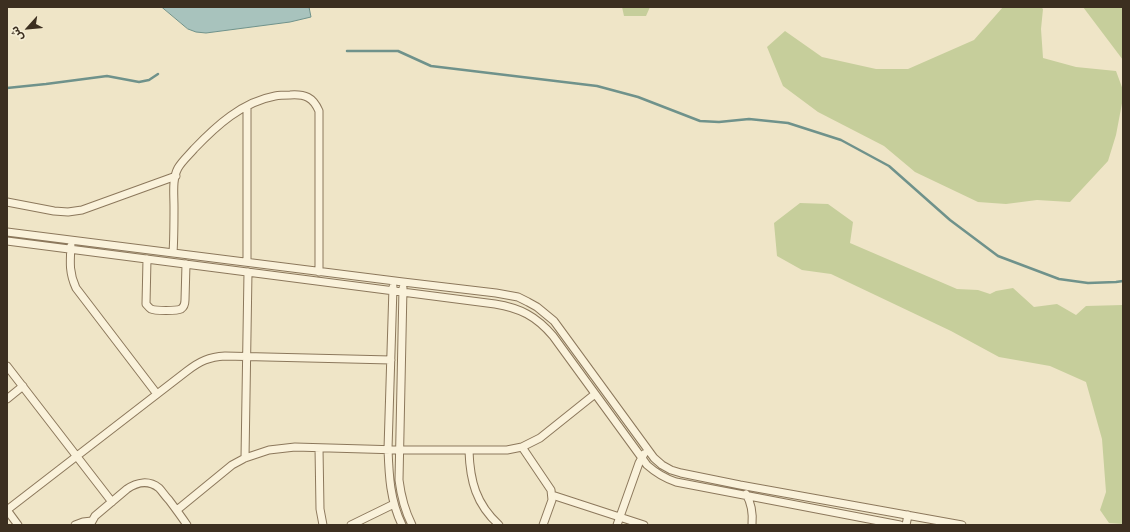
<!DOCTYPE html>
<meta charset="utf-8">
<style>
body{margin:0}
#map{position:relative;width:1130px;height:532px;overflow:hidden;background:#efe5c7;font-family:"Source Serif 4","Noto Sans Arabic",serif}
canvas{display:block}
.frame{position:absolute;inset:0;border:8px solid #3c2f20;pointer-events:none}
.north{position:absolute;left:8px;top:8px;width:40px;height:40px;-webkit-text-stroke:3px #f6efd7;paint-order:stroke;rotate:243deg;font-size:11px;font-weight:700;line-height:16px;text-align:center;color:#3c2f20}
.north::after{content:'';display:block;margin:auto;width:14px;height:18px;background:#3c2f20;clip-path:polygon(50% 0,100% 100%,50% 72%,0 100%)}
</style>
<div id="map">
<canvas width="1130" height="532"></canvas>
<div class="frame"></div>
<div class="north">ش</div>
</div>
<script>
const ctx = document.querySelector('canvas').getContext('2d');
ctx.lineJoin = 'round';
function fillPath(path, color) { ctx.fillStyle = color; ctx.fill(path, 'evenodd'); }
function strokePath(path, color, width, dash) { ctx.strokeStyle = color; ctx.lineWidth = width; ctx.lineCap = dash ? 'butt' : 'round'; ctx.setLineDash(dash || []); ctx.stroke(path); }
fillPath(new Path2D(`
 M622,7H650L646,16H624Z
 M1003,7H1041L1043,9L1041,29L1043,58L1076,67L1116,71L1123,90V98L1116,135L1108,161L1070,202L1037,200L1006,204L978,202L915,172L884,146L818,112L783,86L767,47L785,31L822,57L876,69H908L974,40Z
 M1083,7H1123V60Z
 M800,203L828,204L853,222L850,243L957,289L978,290L990,294L996,291L1013,288L1034,307L1057,304L1076,315L1086,306L1123,305V524L1109,523L1100,510L1106,492L1102,439L1086,382L1050,366L999,357L951,331L831,274L802,270L777,256L774,223Z`), '#c6ce9b');
const water = new Path2D(`
 M162,7H309L311,17L290,22L206,33L196,32L188,29Z`);
fillPath(water, '#a8c3bd');
strokePath(water, '#6f928b', 1);
strokePath(new Path2D(`
 M347,51H398L431,66L597,86L638,97L700,121L719,122L749,119L788,123L841,140L889,166L950,220L998,256L1059,279L1088,283L1116,282L1123,281
 M7,88L46,84L107,76L139,82L149,80L158,74`), '#6f928b', 2.5);
const minor = new Path2D(`
 M247,106V262
 M7,202L54,211L68,212L82,210L176,176
 M7,232L403,282L496,293L518,297L528,302L537,307L554,321L654,458L662,465L671,470L681,473L740,485L962,525
 M7,241L495,304C520,308 536,316 553,336L647,465C656,473 664,478 676,482L900,525
 M71,246C70,262 69,273 76,288L157,394
 M173,253C174,238 174,222 174,207C174,194 172,179 178,168C182,161 189,155 194,149C216,126 242,102 275,96C280,95 285,95 290,95C305,94 313,97 319,111V272
 M147,259L146,304C148,306 148,307 151,309C155,311 177,311 181,309C184,307 185,304 185,300L186,264
 M393,287L388,449C389,476 390,500 402,525
 M403,288L399,480C401,496 405,511 412,525
 M7,366L112,502
 M7,399L23,386
 M522,447L551,490L552,500L543,525
 M319,448L320,509L323,525
 M469,451C470,481 476,504 499,525
 M245,458L248,272
 M746,494C752,504 753,514 752,525
 M552,495L644,525
 M7,510L187,371C200,361 209,357 225,356L391,360
 M7,510L18,525
 M177,510L232,465L245,458L269,450L295,447L399,450H507L522,447L540,438L595,394
 M75,525L83,522L92,521
 M90,525L95,516L127,489C137,482 149,480 159,488C162,491 165,496 169,500C175,508 181,516 187,525
 M351,525L394,504
 M617,525L639,463L644,454
 M906,525L908,515`);
strokePath(minor, '#8c785c', 9);
strokePath(minor, '#faf2db', 7);
</script>
